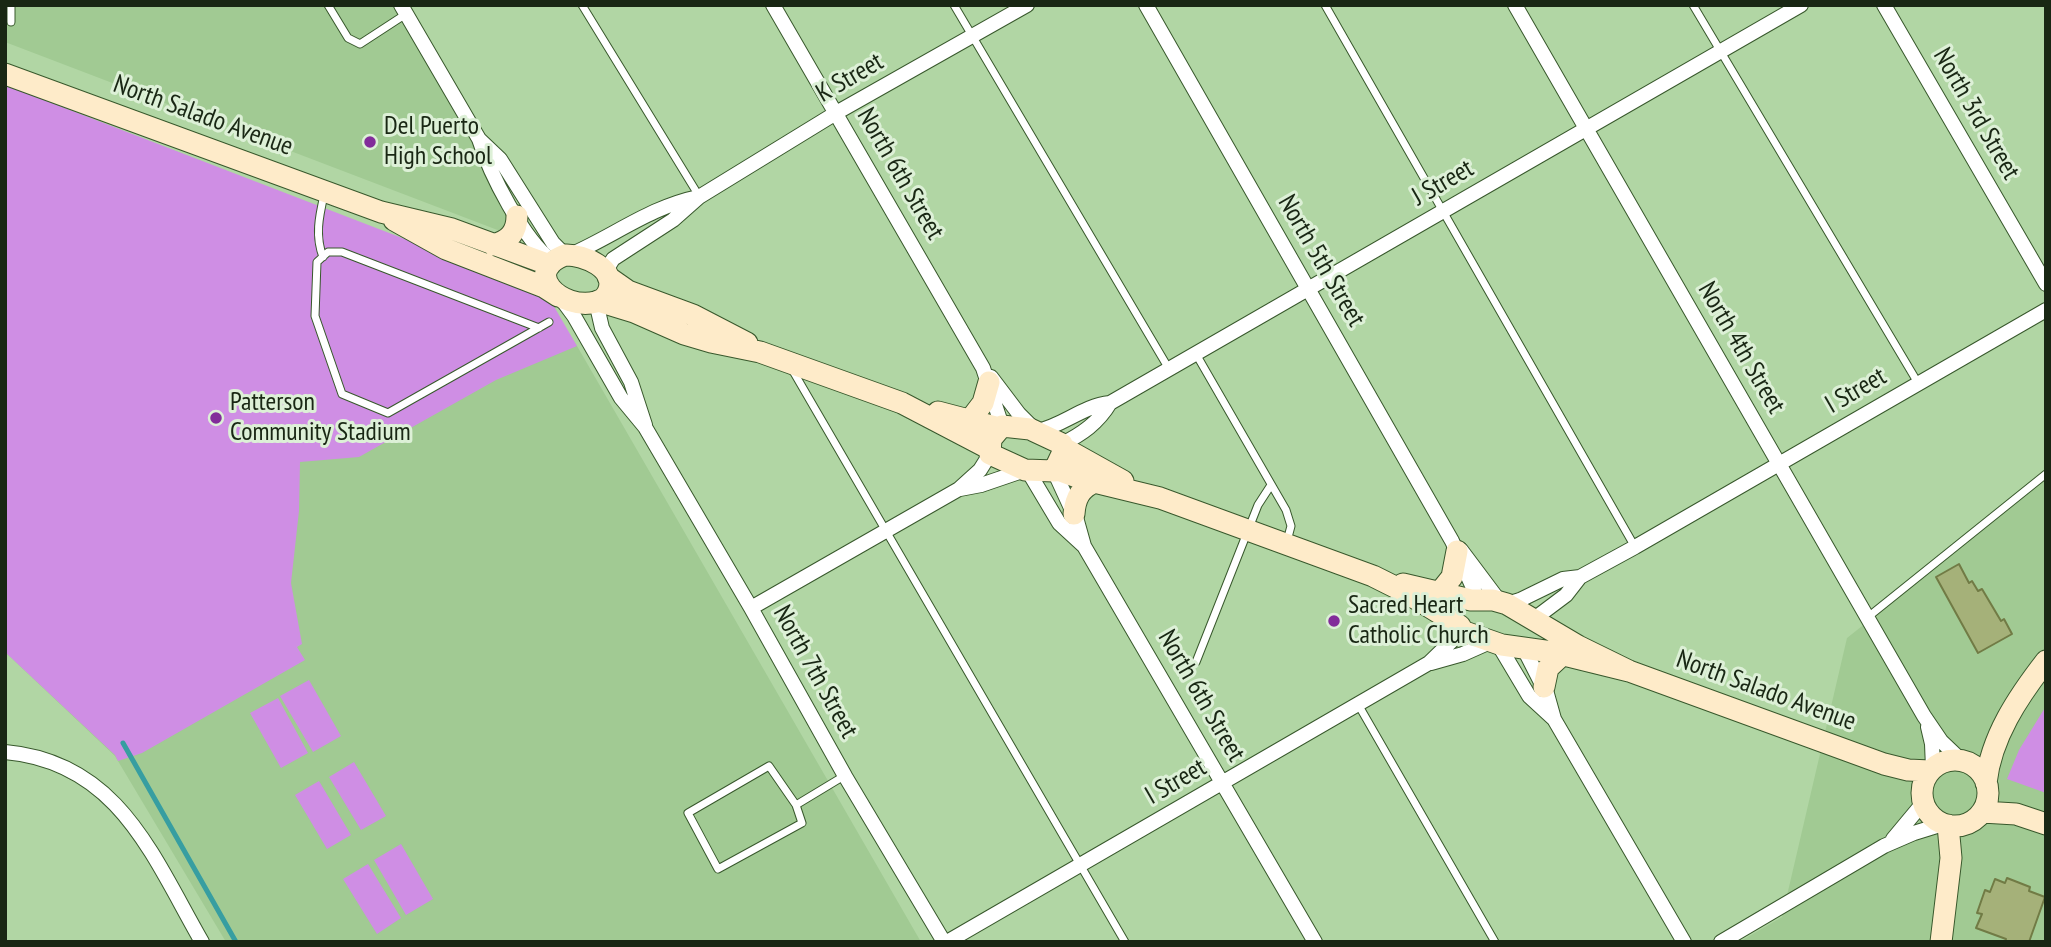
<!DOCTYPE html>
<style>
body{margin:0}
#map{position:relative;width:2051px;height:947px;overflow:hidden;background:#b1d6a4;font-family:"PT Sans Narrow",sans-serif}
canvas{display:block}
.frame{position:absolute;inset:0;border:7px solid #192714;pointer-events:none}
</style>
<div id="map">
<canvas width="2051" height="947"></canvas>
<div class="frame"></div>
</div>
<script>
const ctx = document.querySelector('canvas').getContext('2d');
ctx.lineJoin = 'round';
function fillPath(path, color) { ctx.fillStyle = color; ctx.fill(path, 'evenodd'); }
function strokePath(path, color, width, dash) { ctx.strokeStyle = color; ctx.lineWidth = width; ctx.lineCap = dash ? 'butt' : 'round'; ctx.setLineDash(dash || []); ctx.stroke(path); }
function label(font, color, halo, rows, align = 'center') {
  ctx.font = font + ' "PT Sans Narrow",sans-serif'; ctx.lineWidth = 6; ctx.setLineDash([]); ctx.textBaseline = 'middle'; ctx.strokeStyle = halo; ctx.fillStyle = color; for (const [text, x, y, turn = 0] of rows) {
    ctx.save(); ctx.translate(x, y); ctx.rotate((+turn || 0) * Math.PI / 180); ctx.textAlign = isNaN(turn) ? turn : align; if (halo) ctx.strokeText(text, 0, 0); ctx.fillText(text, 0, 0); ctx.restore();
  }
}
fillPath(new Path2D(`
 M5,5H400L529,242L5,42Z
 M5,85L543,294L577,346L921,942H226L115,756L5,652Z
 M2046,480V942H1739L1782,917L1847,638Z`), '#a1ca93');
fillPath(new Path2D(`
 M5,85L532,288L552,303L577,346L496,380L359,457L300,462L299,511L291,583L302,644L297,647L305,660L142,753L118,761L115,755L5,652Z
 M309,680L341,736L313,752L280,696Z
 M278,698L308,753L281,768L250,713Z
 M2046,706V793L2007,779L2019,750Z
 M354,762L386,816L361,830L329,777Z
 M319,781L351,835L327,849L295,795Z
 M401,844L433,899L406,915L374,860Z
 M368,864L401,918L377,934L343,879Z`), '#cf8ee4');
strokePath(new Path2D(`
 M123,743L236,942`), '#379ea1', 5);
const building = new Path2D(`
 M1959,564L1969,583L1972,581L1978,591L1982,589L2001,621L2004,619L2012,634L1978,653L1936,577Z
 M2007,878L2030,887L2029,891L2045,897L2029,942H2005L2006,939L1976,928L1982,914L1977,913L1985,890L1990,892L1995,879L2005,883Z`);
fillPath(building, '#a5b179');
strokePath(building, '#717b45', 2);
const lane = new Path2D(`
 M11,5V22
 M328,5L348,38L360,44L406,14
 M582,5L699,196
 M954,5L1169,369
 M1325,5L1635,547
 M1693,5L1918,383
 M323,257C315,236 319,217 324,195
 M539,328L342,252H328L317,262L315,316L342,394L388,413L549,322
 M1196,354L1286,510L1291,526L1287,541
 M793,371L1125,942
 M1868,617L2046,474
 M1196,662L1258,505L1271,485
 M1359,706L1495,942
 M796,805L802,823L718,869L688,813L769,766L796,805L844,776`);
const street = new Path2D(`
 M401,5L479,139C490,174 523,239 552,261
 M773,5L983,368L1002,426
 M1146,5L1452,541L1478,599
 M1515,5L1924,716L1941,741L1962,761
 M1884,5L2046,284
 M480,140L500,159L553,243L565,255
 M570,255C614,236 650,207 698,197
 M607,275V269L613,259L673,220L699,197L836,113L1027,5
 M560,297L574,316L621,398L645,427L751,608L845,776L944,942
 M596,302L602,328L631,382L645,425
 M991,377L1019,414L1034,429
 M1037,431C1063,426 1082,406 1110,403L1801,5
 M1062,444C1082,434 1098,423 1110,403
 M1028,471L1059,523L1084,546
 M1054,471L1077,521L1084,546L1315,942
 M960,489L981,485L1025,470
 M1461,550L1500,602
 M1507,604L1520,600L1563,579L1580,577L1635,547L2046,310
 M751,608L959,489L980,470L990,454
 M1534,619L1566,595L1580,577
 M1498,644L1529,696L1554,719
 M1523,647L1547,694L1554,719L1684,942
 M1431,663L1463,654L1490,642
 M1928,727L1932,744L1933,768
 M5,752C118,762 152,855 202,942
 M1893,839L1923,803
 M947,942L1429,663L1462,631
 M1721,942L1884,846L1914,833L1943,824`);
const secondary = new Path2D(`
 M5,74L381,212L452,229L550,265
 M394,220L446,249L544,287L558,296
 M493,245C509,241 517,232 517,216
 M565,255C583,254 619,269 608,292C606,297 601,301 596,302C561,311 521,272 565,255Z
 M608,277L628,291L693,315L747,343
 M598,301L634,312L684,334L711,342L760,352L902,403L990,449
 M938,412L999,428
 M970,420L983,403L989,382
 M1002,426L1030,429L1062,444L1063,452L1054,471L1025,470L990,454L991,439Z
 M1062,447L1123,481
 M1055,469L1082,479L1160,498L1373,576L1405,592L1454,622L1460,626L1462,631L1502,645L1552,652L1629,671
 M1074,514C1075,499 1080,488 1095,482
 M1403,584L1471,600H1493L1507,604L1578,646L1629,671L1884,764L1908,770L1930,771
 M1440,592L1452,577L1457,551
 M1544,687L1548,668L1563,654
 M1922 793a33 33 0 1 1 66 0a33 33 0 1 1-66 0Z
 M1986,783C1991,737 2018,697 2046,661
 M1982,812L2016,814L2046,824
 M1941,942L1951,858L1948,825`);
strokePath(lane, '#38582c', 9);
strokePath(street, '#38582c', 16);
strokePath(secondary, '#38582c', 23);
strokePath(lane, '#fff', 7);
strokePath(street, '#fff', 14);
strokePath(secondary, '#feebc9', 21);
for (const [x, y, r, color] of [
 [370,142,7,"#822c9a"],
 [216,418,7,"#822c9a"],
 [1334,621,7,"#822c9a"]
]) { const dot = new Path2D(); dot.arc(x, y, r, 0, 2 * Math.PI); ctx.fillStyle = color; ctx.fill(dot); strokePath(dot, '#ddf0d7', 2.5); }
label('26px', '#192714', '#ddf0d7', [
 ["K Street",850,78,-30],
 ["North 3rd Street",1976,114,60],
 ["North Salado Avenue",203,116,20],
 ["North 6th Street",900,174,60],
 ["J Street",1443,183,-30],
 ["North 5th Street",1321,261,60],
 ["North 4th Street",1741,348,60],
 ["I Street",1856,391,-30],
 ["North 7th Street",815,672,61],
 ["North Salado Avenue",1766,691,20],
 ["North 6th Street",1201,696,60],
 ["I Street",1176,782,-30]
]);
label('26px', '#192714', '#ddf0d7', [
 ["Del Puerto",384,127],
 ["High School",384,157],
 ["Patterson",230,403],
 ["Community Stadium",230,433],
 ["Sacred Heart",1348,606],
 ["Catholic Church",1348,636]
], 'left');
</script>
